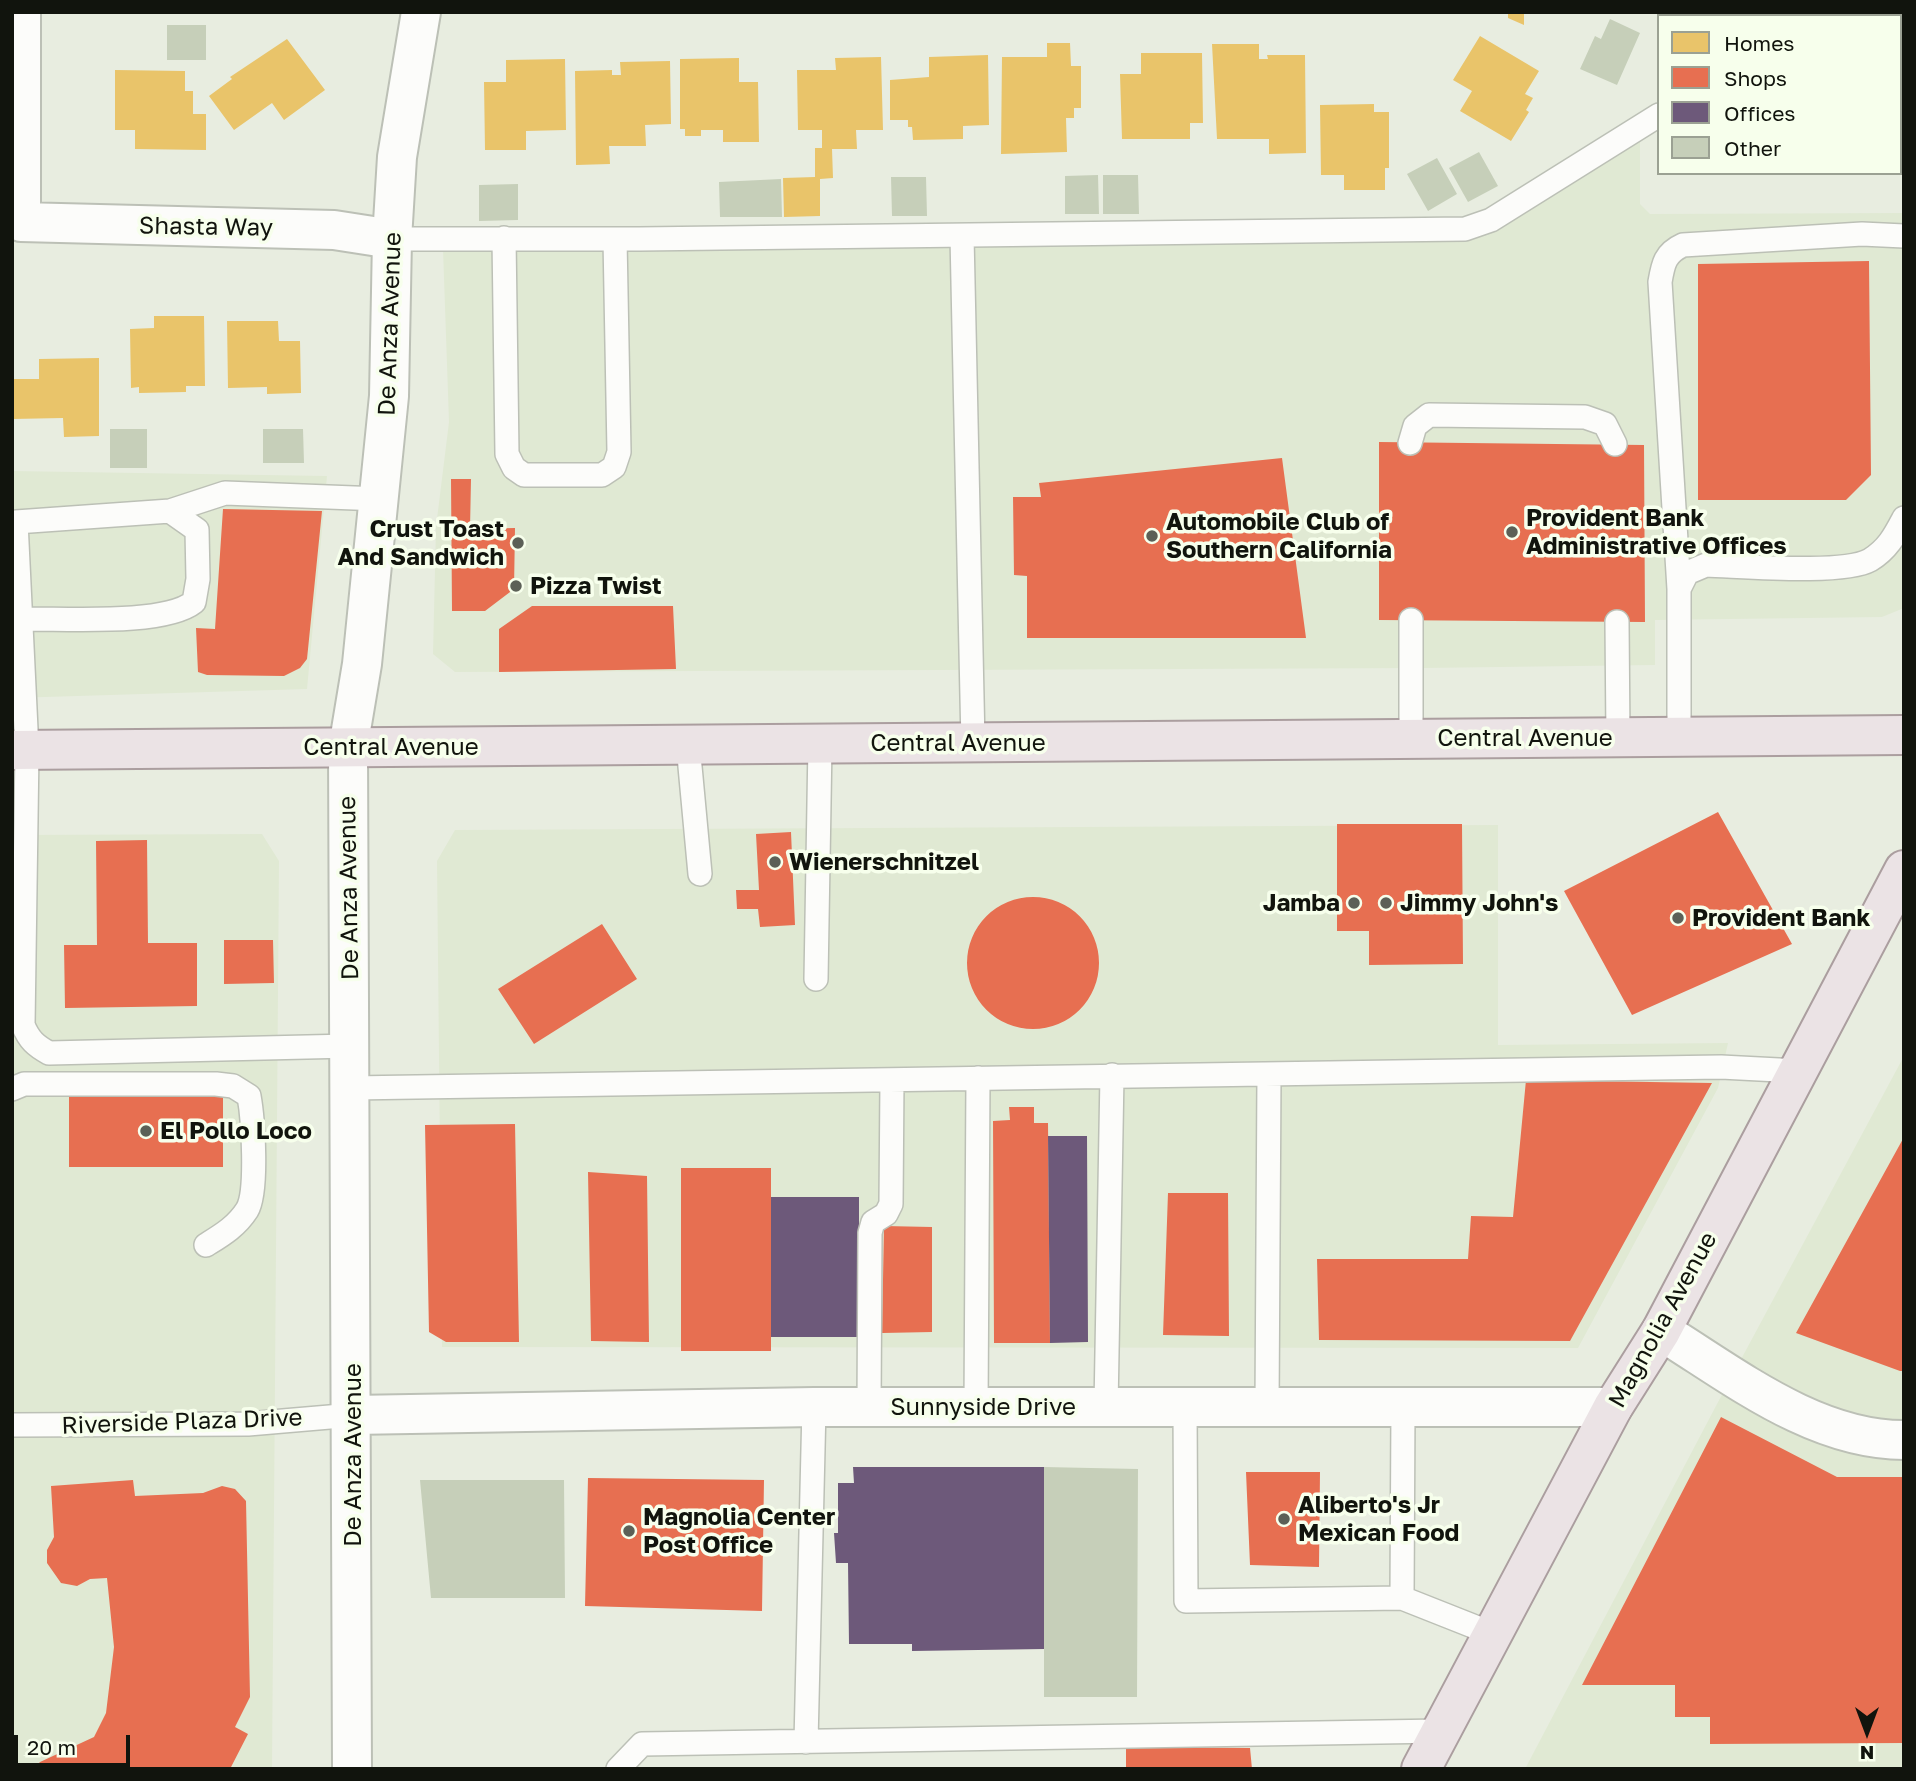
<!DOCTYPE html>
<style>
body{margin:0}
#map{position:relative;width:1916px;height:1781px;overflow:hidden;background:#e8ede0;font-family:"Golos Text",sans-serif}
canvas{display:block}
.frame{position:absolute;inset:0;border:14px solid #11140d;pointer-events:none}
.legend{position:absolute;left:1657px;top:14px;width:245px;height:161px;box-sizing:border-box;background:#f7ffec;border:2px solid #9ba193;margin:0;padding:9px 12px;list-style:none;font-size:21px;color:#11140d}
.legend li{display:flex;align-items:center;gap:14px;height:35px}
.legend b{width:35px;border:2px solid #9ba193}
.north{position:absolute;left:1832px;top:1697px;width:70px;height:70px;-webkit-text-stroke:5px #f7ffec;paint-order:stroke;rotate:180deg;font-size:19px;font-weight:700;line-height:28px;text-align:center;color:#11140d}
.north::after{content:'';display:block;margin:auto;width:24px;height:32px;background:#11140d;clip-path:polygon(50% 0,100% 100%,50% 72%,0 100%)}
.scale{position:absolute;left:14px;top:1735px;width:116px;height:32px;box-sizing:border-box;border:4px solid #11140d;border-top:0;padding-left:9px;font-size:21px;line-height:24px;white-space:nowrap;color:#11140d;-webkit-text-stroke:5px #f7ffec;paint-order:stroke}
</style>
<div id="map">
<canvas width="1916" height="1781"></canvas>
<div class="frame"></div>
<ul class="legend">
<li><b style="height:19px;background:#e9c46a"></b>Homes</li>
<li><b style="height:19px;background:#e76f51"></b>Shops</li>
<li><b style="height:19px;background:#6d597a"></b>Offices</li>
<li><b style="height:19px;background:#c6cfb9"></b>Other</li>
</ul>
<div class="north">N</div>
<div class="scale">20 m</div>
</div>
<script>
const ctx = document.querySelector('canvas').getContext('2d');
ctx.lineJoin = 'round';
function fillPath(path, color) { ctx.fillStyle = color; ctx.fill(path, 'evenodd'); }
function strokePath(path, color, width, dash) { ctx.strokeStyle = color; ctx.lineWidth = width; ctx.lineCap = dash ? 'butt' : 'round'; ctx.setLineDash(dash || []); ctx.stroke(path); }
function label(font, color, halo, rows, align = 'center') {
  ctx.font = font + ' "Golos Text",sans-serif'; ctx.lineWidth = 7; ctx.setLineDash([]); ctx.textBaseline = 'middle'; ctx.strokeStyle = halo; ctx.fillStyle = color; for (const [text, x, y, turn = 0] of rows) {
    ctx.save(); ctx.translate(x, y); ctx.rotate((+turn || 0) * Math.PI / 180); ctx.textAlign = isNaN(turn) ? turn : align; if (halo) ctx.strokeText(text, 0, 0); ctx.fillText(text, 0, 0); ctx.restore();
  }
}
fillPath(new Path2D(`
 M1640,127V204L1650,214L1904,213V608L1882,617L1655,620V665L1423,668L455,672L433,654L436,527L449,422L443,249L1375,243L1467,236Z
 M12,471L327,476L307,689L12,698Z
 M1498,825V1045L1728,1043L1718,1088L1578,1348L442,1347L437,861L455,830Z
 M262,834L279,861L272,1769H12V835Z
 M1904,1056V1769H1525L1717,1404Z`), '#e0e9d3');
fillPath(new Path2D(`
 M1508,12H1524V25L1508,18Z
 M1480,36L1539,71L1525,94L1533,98L1526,110L1529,112L1511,141L1460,111L1472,91L1453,80Z
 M287,39L325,90L284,120L272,103L234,130L209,96L232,79L230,77Z
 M1047,43H1070L1071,66H1081V108H1074V118H1066L1067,152L1001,154L1002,57H1047Z
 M1212,44H1259V59H1268L1267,55H1305L1306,153L1269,154V139H1217Z
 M1141,53H1202L1203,123H1190V139H1122L1120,74H1141Z
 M988,55L989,125L963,126V139L913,140L912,127H908V120H890V80L929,77V57Z
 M881,57L883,130H856L857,149H832L833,178L820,179V216L784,217L783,178L815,177V148H822V130H798L797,70H836L835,58Z
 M739,58V82H758L759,142H723V130H701V136H685V129H680V59Z
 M565,59L566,130L526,131V150H485L484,82H506V60Z
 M670,61L671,124L645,125L646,146H609L610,164L576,165L575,71L612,70V75H621L620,62Z
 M115,70L185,71V91H193V114H206V150L135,149V130H115Z
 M1374,104V112H1389V168H1385V190H1344V175H1321L1320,105Z
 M154,316H204L205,386H186V392L139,393V387L131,388L130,329L154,328Z
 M227,321H278L279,341H300L301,393L267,394V387L228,388Z
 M99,358V436L64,437L63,418L12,419V379H39V359Z`), '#e9c46a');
fillPath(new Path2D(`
 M1869,261L1871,475L1846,500H1698V264Z
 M1379,442L1644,445L1645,622L1379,620Z
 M1282,458L1306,638H1027V576L1014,575L1013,497H1041L1039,483Z
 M451,479H471L470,529L515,528L514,589L485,611H452Z
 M223,509L322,511L307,659L300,668L284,676L207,675L198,672L196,628L215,629Z
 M532,606H673L676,669L499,672V629Z
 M1718,812L1792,944L1632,1015L1564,891Z
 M1337,824H1462L1463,964L1369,965V931H1337Z
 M791,832L795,925L760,927L758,909H737L736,890H759L756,834Z
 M147,840L148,943H197V1006L65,1008L64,945H97L96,841Z
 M967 963a66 66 0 1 1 132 0a66 66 0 1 1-132 0Z
 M602,924L637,979L534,1044L498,989Z
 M224,940H273L274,983L224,984Z
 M1526,1080L1712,1083L1570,1341L1319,1340L1317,1259H1468L1471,1216L1513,1217Z
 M223,1094V1167H69V1095Z
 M1009,1107H1034V1123H1048L1050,1343H994L993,1121L1010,1120Z
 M515,1124L519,1342H446L429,1332L425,1125Z
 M1904,1137V1371H1900L1796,1333Z
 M681,1168H771V1351H681Z
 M588,1172L647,1176L649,1342L591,1341Z
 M1168,1193H1228L1229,1336L1163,1335Z
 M884,1226L932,1227V1332L882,1333Z
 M1721,1417L1837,1477H1904V1743L1710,1744V1717H1675V1685H1582Z
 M1246,1472H1320L1319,1567L1250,1565Z
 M588,1478L764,1480L762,1611L585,1606Z
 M133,1480L135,1496L203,1493L222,1486L235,1489L246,1501L250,1697L235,1727L248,1734L230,1769H33L40,1762L94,1737L106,1713L114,1647L107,1578L90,1579L77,1586L61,1583L47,1563V1550L54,1537L51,1486Z
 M1126,1747L1250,1748L1252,1769H1126Z`), '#e76f51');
fillPath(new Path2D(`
 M1048,1136H1087L1088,1342L1050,1343Z
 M771,1197H859V1337H771Z
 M853,1467H1044V1649L912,1651V1644H849L848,1563H836L834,1533H838V1483H854Z`), '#6d597a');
fillPath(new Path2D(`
 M1610,19L1640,33L1617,85L1580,69L1595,36L1601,39Z
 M167,25H206V60H167Z
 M1479,152L1498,186L1468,202L1449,168Z
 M1437,158L1457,194L1428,211L1407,174Z
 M1098,175L1099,214H1065V176Z
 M1103,175H1138L1139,214H1103Z
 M891,177H926L927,216H892Z
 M781,179L782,217H720L719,182Z
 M518,184V220L479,221V185Z
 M110,429H147V468H110Z
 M263,429H303L304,463H263Z
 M1044,1467L1138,1469L1137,1697H1044Z
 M420,1480H564L565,1598H431Z`), '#c6cfb9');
const service = new Path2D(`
 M962,236L973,743
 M504,238L507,454L514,468L524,475H602L614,467L619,452L615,239
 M392,239H639L1465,229L1491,220L1659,115
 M1410,443L1415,426L1429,415L1585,417L1605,424L1615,444
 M170,511L225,493L380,499
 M1679,589L1660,282C1663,264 1665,253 1683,245L1862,234L1904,236
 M21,619C62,618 164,626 194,602L198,579L197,530L170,511L16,522L27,750L23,1025C29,1040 36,1046 49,1053L350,1046
 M1411,620V739
 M1617,622L1618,738
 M1679,737V589L1687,573L1706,565C1742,566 1843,575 1870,560C1888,549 1895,535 1904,518
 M688,745L700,874
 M816,979L820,744
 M351,1088L1721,1067L1798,1071
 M12,1089L24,1084H216L233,1086L249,1096C253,1118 258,1192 247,1210C236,1227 222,1235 206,1245
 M869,1407L870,1233L873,1222L886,1214L891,1204L892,1080
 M976,1407L978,1078
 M1106,1407L1112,1075
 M1185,1407L1186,1601L1402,1598L1493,1634
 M1267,1407L1269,1074
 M12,1425L248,1424L353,1415
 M1402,1598L1403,1407
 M806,1742L814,1407
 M618,1769L642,1744L1441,1731`);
const minor = new Path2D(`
 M21,222L334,230L392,239
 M21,222V12
 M1661,1331C1734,1376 1814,1440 1904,1440`);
const tertiary = new Path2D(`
 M353,1415L814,1407H1613
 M352,1769L348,748L362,664L389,396L392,239L397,157L421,12`);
const primary = new Path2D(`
 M12,750L1904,735
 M1421,1769L1613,1407L1661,1331L1904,870`);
strokePath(service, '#bcc0b6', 26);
strokePath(minor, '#bcc0b6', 42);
strokePath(tertiary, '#bcc0b6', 42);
strokePath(primary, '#ab9e9f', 42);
strokePath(service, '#fcfcfa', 23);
strokePath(minor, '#fcfcfa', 38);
strokePath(tertiary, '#fcfcfa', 38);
strokePath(primary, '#ebe3e5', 38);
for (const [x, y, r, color] of [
 [1512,532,7,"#5c6057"],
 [1152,536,7,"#5c6057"],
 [518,543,7,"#5c6057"],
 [516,586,7,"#5c6057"],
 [775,862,7,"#5c6057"],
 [1354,903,7,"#5c6057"],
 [1386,903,7,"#5c6057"],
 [1678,918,7,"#5c6057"],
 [146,1131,7,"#5c6057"],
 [1284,1519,7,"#5c6057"],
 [629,1531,7,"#5c6057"]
]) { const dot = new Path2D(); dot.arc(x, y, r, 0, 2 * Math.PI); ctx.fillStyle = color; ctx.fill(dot); strokePath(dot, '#f7ffec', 2.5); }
label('24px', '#11140d', '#f7ffec', [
 ["Shasta Way",206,227,1],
 ["De Anza Avenue",390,324,-88],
 ["Central Avenue",1525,738],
 ["Central Avenue",958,743],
 ["Central Avenue",391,747],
 ["De Anza Avenue",349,888,-91],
 ["Magnolia Avenue",1663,1320,-61],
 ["Sunnyside Drive",983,1407],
 ["Riverside Plaza Drive",182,1422,-2],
 ["De Anza Avenue",353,1455,-90]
]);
label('bold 24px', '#11140d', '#f7ffec', [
 ["Provident Bank",1526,518],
 ["Administrative Offices",1526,546],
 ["Automobile Club of",1166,522],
 ["Southern California",1166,550],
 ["Crust Toast",504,529,"right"],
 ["And Sandwich",504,557,"right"],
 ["Pizza Twist",530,586],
 ["Wienerschnitzel",789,862],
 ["Jamba",1340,903,"right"],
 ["Jimmy John's",1400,903],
 ["Provident Bank",1692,918],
 ["El Pollo Loco",160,1131],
 ["Aliberto's Jr",1298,1505],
 ["Mexican Food",1298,1533],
 ["Magnolia Center",643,1517],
 ["Post Office",643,1545]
], 'left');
</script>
